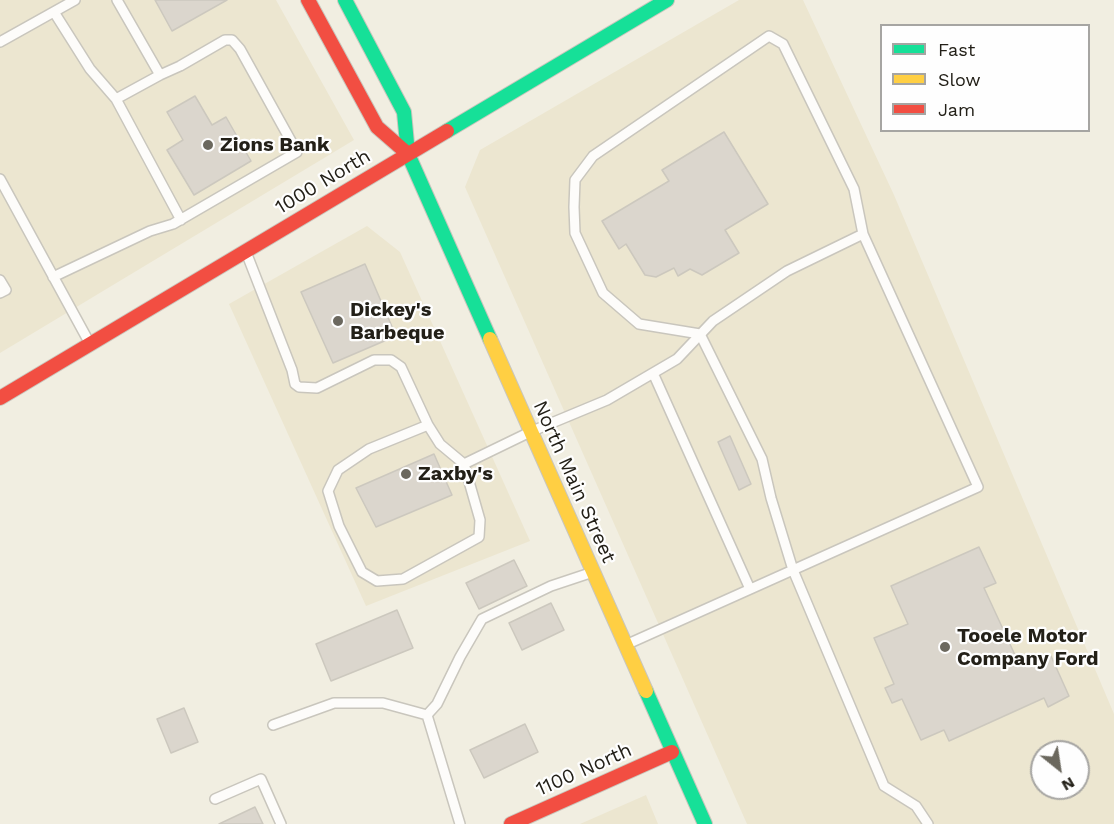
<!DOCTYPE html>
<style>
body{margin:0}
#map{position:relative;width:1114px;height:824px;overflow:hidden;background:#f1eee1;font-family:"Work Sans",sans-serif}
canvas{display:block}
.legend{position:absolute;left:880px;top:24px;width:210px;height:108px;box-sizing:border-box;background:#fefefe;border:2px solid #a6a5a2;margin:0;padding:8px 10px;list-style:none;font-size:18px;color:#232018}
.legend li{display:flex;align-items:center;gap:12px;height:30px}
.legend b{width:30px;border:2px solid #a6a5a2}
.north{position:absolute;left:1030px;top:740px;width:60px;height:60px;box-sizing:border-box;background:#fefefe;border:2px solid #a6a5a2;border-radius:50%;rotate:150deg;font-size:16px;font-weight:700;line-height:24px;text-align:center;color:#232018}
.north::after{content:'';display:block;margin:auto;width:21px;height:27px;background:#6b685e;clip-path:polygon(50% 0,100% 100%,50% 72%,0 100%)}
</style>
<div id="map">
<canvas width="1114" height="824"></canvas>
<ul class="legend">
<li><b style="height:8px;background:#16e098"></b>Fast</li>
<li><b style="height:8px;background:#ffcf43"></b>Slow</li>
<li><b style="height:8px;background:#f24e42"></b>Jam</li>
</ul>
<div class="north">N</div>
</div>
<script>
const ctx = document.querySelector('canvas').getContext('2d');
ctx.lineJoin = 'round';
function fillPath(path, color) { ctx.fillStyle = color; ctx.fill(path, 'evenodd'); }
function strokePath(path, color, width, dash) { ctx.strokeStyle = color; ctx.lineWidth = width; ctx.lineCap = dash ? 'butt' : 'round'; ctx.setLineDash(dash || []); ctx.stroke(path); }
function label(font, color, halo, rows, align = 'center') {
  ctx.font = font + ' "Work Sans",sans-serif'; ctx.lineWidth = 4.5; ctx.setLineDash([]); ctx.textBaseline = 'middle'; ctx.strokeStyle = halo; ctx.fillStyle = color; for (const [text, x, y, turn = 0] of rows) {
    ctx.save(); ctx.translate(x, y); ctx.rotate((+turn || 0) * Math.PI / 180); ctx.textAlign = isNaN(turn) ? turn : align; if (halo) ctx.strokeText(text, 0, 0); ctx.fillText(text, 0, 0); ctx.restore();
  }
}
fillPath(new Path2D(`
 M0,0H276L354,140L0,353Z
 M739,0H803L894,195L1114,714V824H747L465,187L480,150ZM1042,752H1078V788H1042Z
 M367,226L400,252L530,541L366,606L229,304Z
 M646,795L658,824H580Z`), '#ece6d0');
const building = new Path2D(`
 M155,0H227L172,31Z
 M195,96L212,125L226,117L251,161L194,195L167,150L183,140L167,112Z
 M724,132L768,204L725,230L739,253L702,275L690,269L678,276L674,268L656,277L645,275L626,244L619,249L602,221L669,181L662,170Z
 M365,264L396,336L333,363L301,292Z
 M730,436L751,484L739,490L718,442Z
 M434,454L452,495L376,527L356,488Z
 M979,547L996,583L984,588L1015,655L1036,663L1051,656L1069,696L1048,707L1044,698L949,741L944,730L921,740L902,699L892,703L885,688L894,684L874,638L908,624L891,586Z
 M514,560L527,586L479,609L466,583Z
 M551,603L564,630L522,650L509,623Z
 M397,610L413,648L331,681L316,644Z
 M184,708L198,742L171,753L157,719Z
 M525,724L538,752L484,778L470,750Z
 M255,807L263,824H219Z`);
fillPath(building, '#dbd6cd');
strokePath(building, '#ccc8be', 1.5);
const lane = new Path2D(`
 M54,12L90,69L116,99L181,220
 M0,42L75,0
 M116,99L160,75
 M0,179L89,342
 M863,234L854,189L783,44L769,36L593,156L575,180L574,207L575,233L603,293L639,324L700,334L762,459L771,498L793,570L884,786L916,806L928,824
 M246,252L292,370L295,384L299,387L317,388L374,360H391L401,367L428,425L440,444L464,464L530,432L607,400L677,359L713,321L787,271L863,234L978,487L630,643
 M53,277L150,231L173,224L297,152L240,49L232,40H225L180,66L160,75L117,0
 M0,280L6,290L0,293
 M653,373L750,589
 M428,425L369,449L338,470L328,491L339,526L362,572L377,581L403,579L479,537L480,520L464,464
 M273,725L334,703H383L427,715
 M215,799L261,779L281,824
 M460,824L427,715L437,704L460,657L482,619L551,586L587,574`);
const fast = new Path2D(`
 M345,0L404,112L408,154L490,339
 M447,131L667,0
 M646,691L705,824`);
const slow = new Path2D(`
 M490,339L646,691`);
const jam = new Path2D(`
 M308,0L377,127L408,154
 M0,398L447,131
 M511,824L672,752`);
strokePath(lane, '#c9c6bd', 12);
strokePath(fast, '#c9c6bd', 16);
strokePath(slow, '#c9c6bd', 16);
strokePath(jam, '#c9c6bd', 16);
strokePath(lane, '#fdfcfa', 9);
strokePath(fast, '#16e098', 14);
strokePath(slow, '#ffcf43', 14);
strokePath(jam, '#f24e42', 14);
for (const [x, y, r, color] of [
 [208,145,6,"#6b685e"],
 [338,321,6,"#6b685e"],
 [406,474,6,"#6b685e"],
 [945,647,6,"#6b685e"]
]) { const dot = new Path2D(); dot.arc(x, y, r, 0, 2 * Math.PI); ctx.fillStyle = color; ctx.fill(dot); strokePath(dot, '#fefefe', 2); }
label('bold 20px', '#232018', '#fefefe', [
 ["Zions Bank",220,145],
 ["Dickey's",350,310],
 ["Barbeque",350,333],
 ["Zaxby's",418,474],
 ["Tooele Motor",957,636],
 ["Company Ford",957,659]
], 'left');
label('20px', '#232018', '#fefefe', [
 ["1000 North",323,182,-31],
 ["North Main Street",574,482,66],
 ["1100 North",584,770,-24]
]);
</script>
